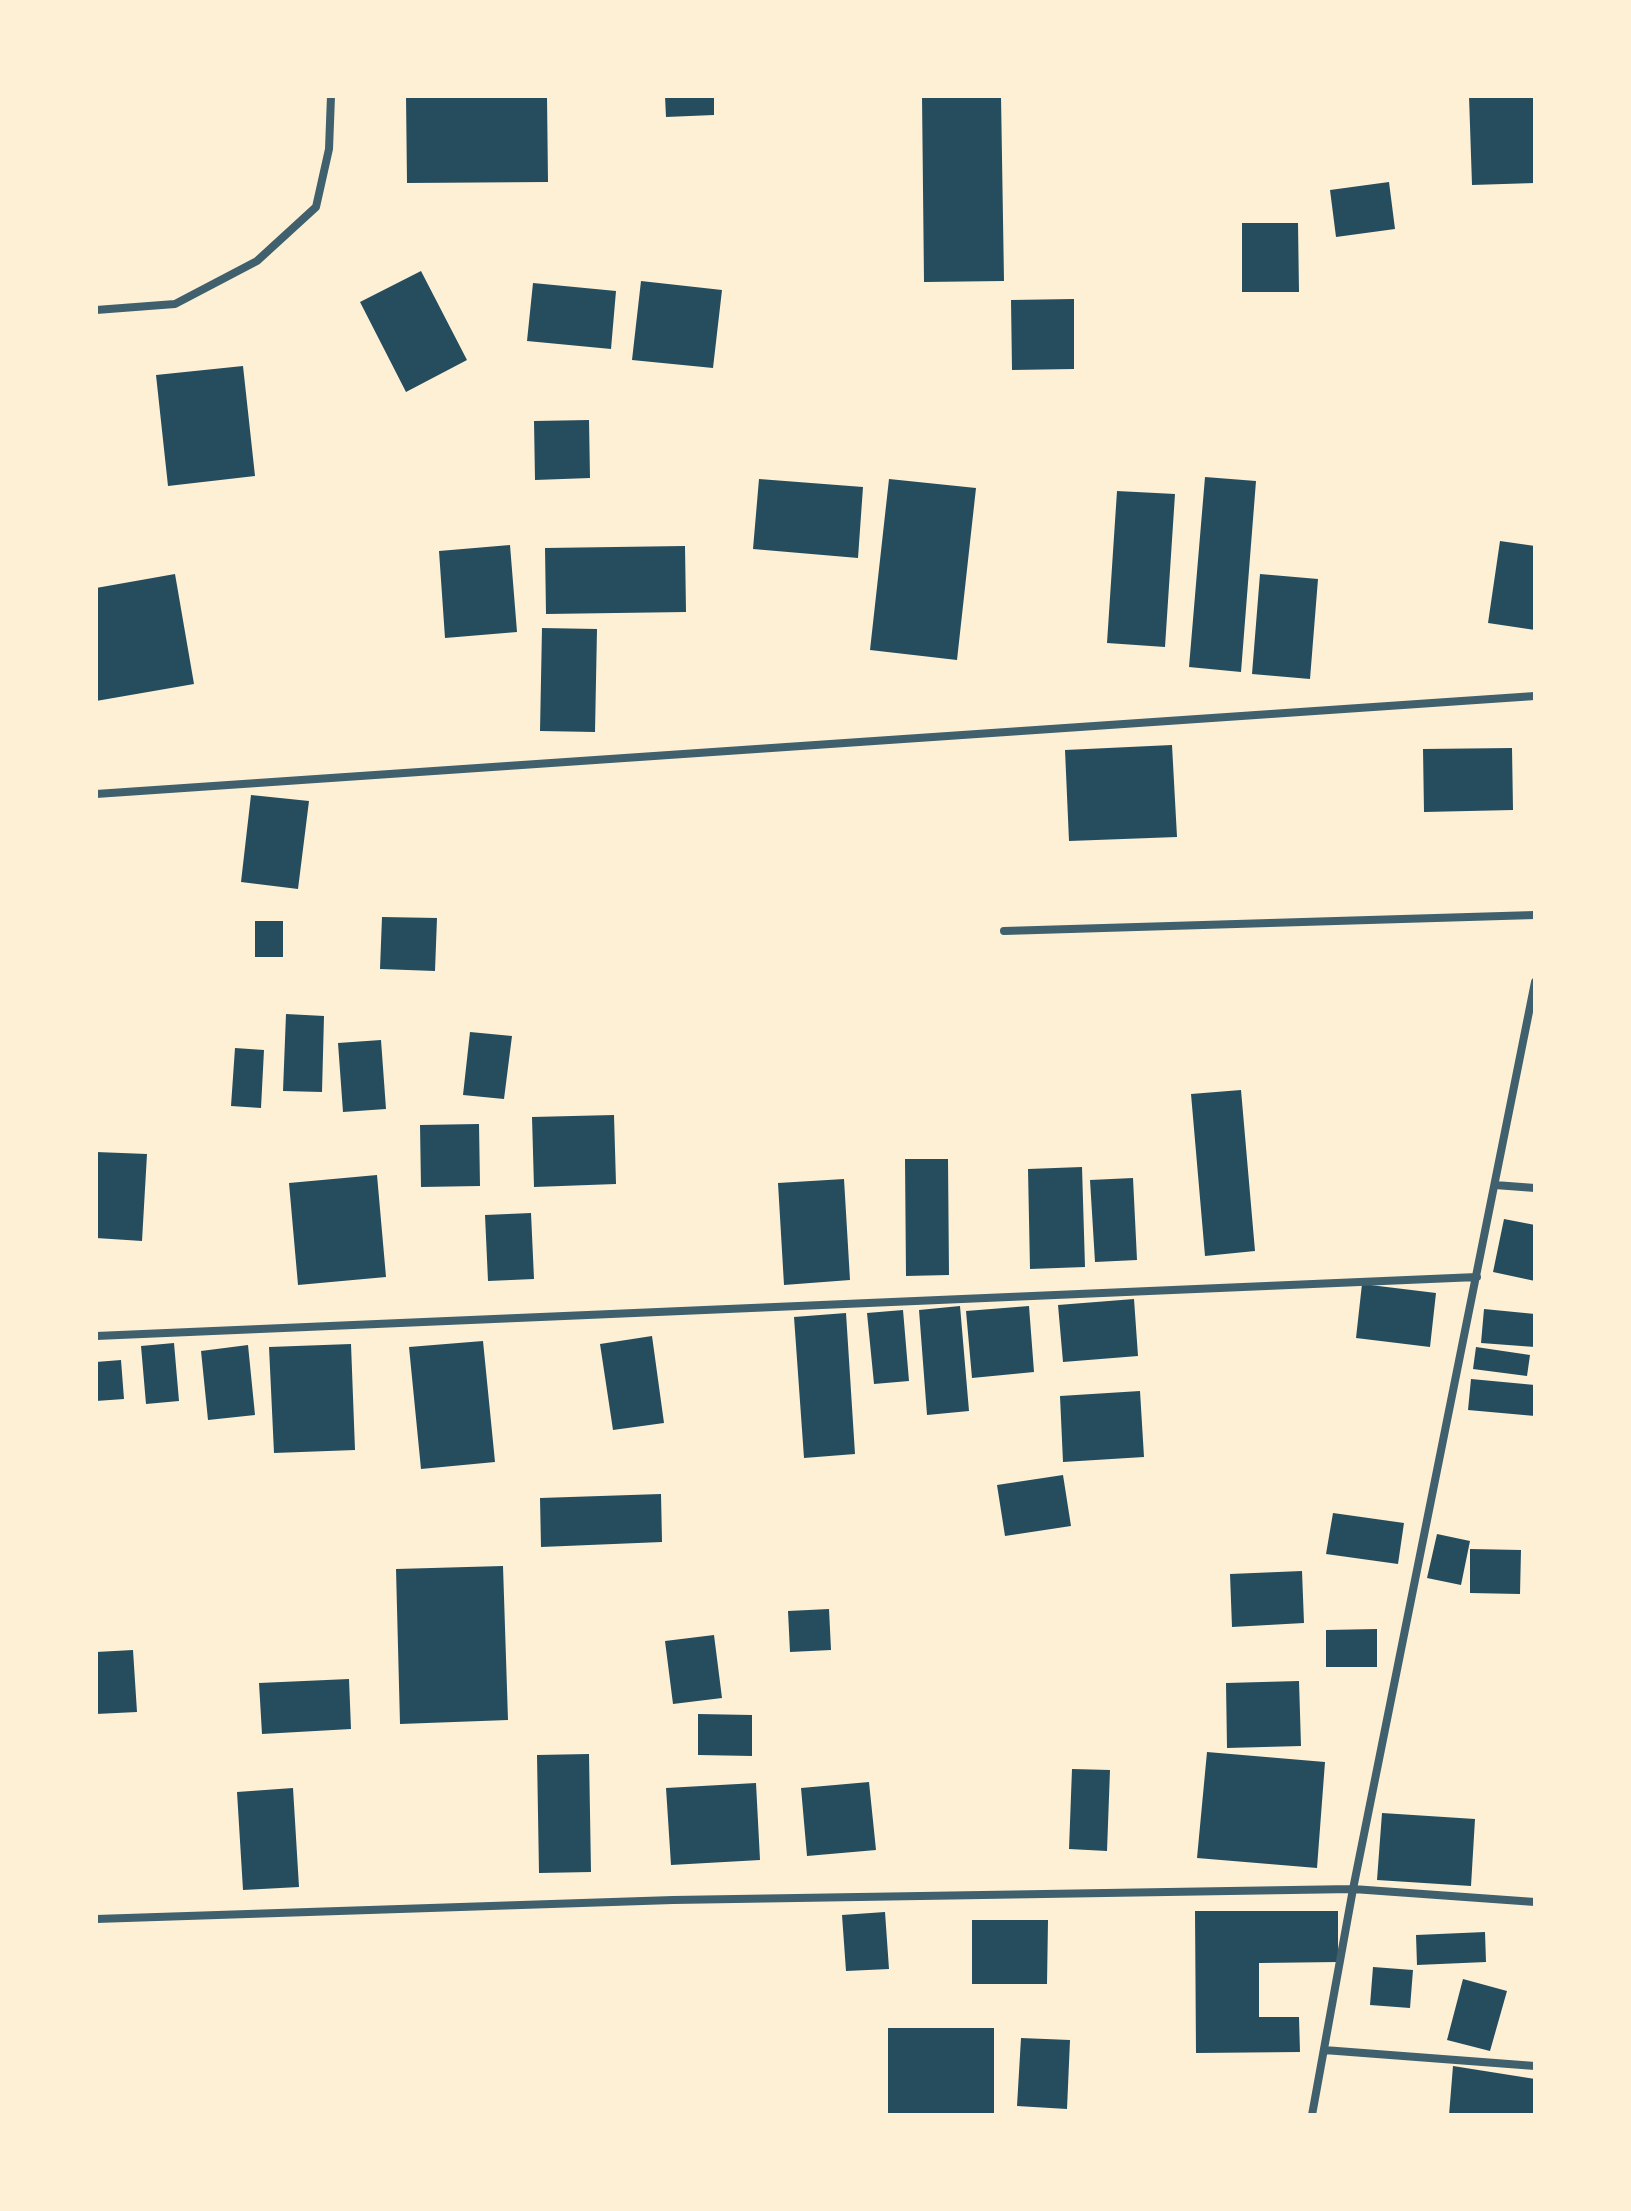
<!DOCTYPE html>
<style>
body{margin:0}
#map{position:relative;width:1631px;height:2211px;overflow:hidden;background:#fdf0d5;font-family:Jost,sans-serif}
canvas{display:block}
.frame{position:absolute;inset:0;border:98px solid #fdf0d5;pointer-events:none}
</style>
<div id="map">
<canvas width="1631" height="2211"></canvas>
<div class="frame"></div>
</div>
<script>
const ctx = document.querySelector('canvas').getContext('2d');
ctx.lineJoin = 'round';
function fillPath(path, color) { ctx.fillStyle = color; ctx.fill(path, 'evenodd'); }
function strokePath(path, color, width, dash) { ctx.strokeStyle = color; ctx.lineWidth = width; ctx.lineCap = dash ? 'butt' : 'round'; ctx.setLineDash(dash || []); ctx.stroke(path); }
fillPath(new Path2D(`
 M406,96H547L548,182L407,183Z
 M665,96H714V115L666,117Z
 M922,96H1001L1004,281L924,282Z
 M1469,96H1535V183L1472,185Z
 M1389,182L1395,229L1336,237L1330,190Z
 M1242,223H1298L1299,292H1242Z
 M421,271L467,360L406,392L360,302Z
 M641,281L722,290L713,368L632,360Z
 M533,283L616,291L611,349L527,341Z
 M1074,299V369L1012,370L1011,300Z
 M243,366L255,476L168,486L156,375Z
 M589,420L590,478L535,480L534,421Z
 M1205,477L1256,481L1241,672L1189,667Z
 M759,479L863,487L858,558L753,549Z
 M889,479L976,488L957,660L870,650Z
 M1117,491L1175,494L1165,647L1107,643Z
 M1500,541L1535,546V630L1488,623Z
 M510,545L517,632L445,638L439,551Z
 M685,546L686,612L546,614L545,548Z
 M175,574L194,684L96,701V588Z
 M1260,574L1318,579L1310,679L1252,674Z
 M542,628L597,629L595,732L540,731Z
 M1172,745L1177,837L1069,841L1065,750Z
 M1512,748L1513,810L1424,812L1423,749Z
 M251,795L309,801L298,889L241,882Z
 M382,917L437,918L435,971L380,969Z
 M255,921H283V957H255Z
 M286,1014L324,1016L322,1092L283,1091Z
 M470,1032L512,1036L504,1099L463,1095Z
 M381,1040L386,1109L343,1112L338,1043Z
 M235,1048L264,1050L261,1108L231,1106Z
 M1241,1090L1255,1251L1205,1256L1191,1094Z
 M614,1115L616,1184L534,1187L532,1117Z
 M479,1124L480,1186L421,1187L420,1125Z
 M96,1152L147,1154L142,1241L96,1238Z
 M905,1159H948L949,1275L906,1276Z
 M1082,1167L1085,1267L1030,1269L1028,1169Z
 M377,1175L386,1277L298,1285L289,1183Z
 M1133,1178L1137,1260L1095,1262L1090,1180Z
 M844,1179L850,1280L784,1285L778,1183Z
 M531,1213L534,1279L488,1281L485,1215Z
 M1504,1219L1535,1225V1281L1493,1272Z
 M1362,1284L1436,1293L1430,1347L1356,1338Z
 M1134,1299L1138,1356L1063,1362L1058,1305Z
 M960,1306L969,1411L927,1415L919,1310Z
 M1029,1306L1034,1372L972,1378L966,1311Z
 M1484,1309L1535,1314V1347L1481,1343Z
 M903,1310L909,1381L874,1384L867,1313Z
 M846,1313L855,1454L804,1458L794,1317Z
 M652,1336L664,1423L613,1430L600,1344Z
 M483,1341L495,1462L421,1469L409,1347Z
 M174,1343L179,1401L146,1404L141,1346Z
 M351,1344L355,1450L274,1453L269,1347Z
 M248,1345L255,1415L208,1420L201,1351Z
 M1476,1347L1530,1355L1527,1376L1473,1369Z
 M121,1360L124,1399L96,1401V1362Z
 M1471,1379L1535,1385V1416L1468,1410Z
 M1140,1391L1144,1457L1063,1462L1060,1396Z
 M1063,1475L1071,1526L1005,1536L997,1485Z
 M661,1494L662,1542L541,1547L540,1498Z
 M1333,1513L1404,1523L1398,1564L1326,1554Z
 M1437,1534L1470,1541L1461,1585L1427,1578Z
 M1470,1549L1521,1550L1520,1594L1470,1593Z
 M503,1566L508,1720L400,1724L396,1569Z
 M1302,1571L1304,1623L1232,1627L1230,1574Z
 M829,1609L831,1650L790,1652L788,1611Z
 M1377,1629V1667H1326V1630Z
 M714,1635L722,1698L673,1704L665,1641Z
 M133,1650L137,1712L96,1714V1652Z
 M349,1679L351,1729L262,1734L259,1683Z
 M1299,1681L1301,1746L1227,1748L1226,1683Z
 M698,1714L752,1715V1756L698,1755Z
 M1207,1752L1325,1762L1317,1868L1197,1858Z
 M589,1754L591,1872L539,1873L537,1755Z
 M1072,1769L1110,1770L1107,1851L1069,1849Z
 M869,1782L876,1850L807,1856L801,1788Z
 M756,1783L760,1860L671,1865L666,1788Z
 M293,1788L299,1887L243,1890L237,1792Z
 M1382,1813L1475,1819L1471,1886L1377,1880Z
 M1195,1911H1338V1962L1259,1963V2017H1299L1300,2052L1196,2053Z
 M885,1912L889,1969L846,1971L842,1915Z
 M972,1920H1048L1047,1984H972Z
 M1485,1932L1486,1962L1417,1965L1416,1935Z
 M1373,1967L1413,1970L1410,2008L1370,2005Z
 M1463,1979L1507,1991L1490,2051L1447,2040Z
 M888,2028H994V2114L888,2115Z
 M1021,2038L1070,2040L1067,2109L1017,2106Z
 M1453,2066L1535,2079V2115H1449Z`), '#264d5e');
strokePath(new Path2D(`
 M96,310L175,304L257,261L316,207L329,149L331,96
 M96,794L1535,696
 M1004,931L1535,915
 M1495,1185L1535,1188
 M96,1336L1477,1277
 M96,1919L673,1900L1353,1889L1535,1902
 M1324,2050L1535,2066
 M1312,2115L1353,1889L1535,982`), '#3f606c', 8);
</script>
